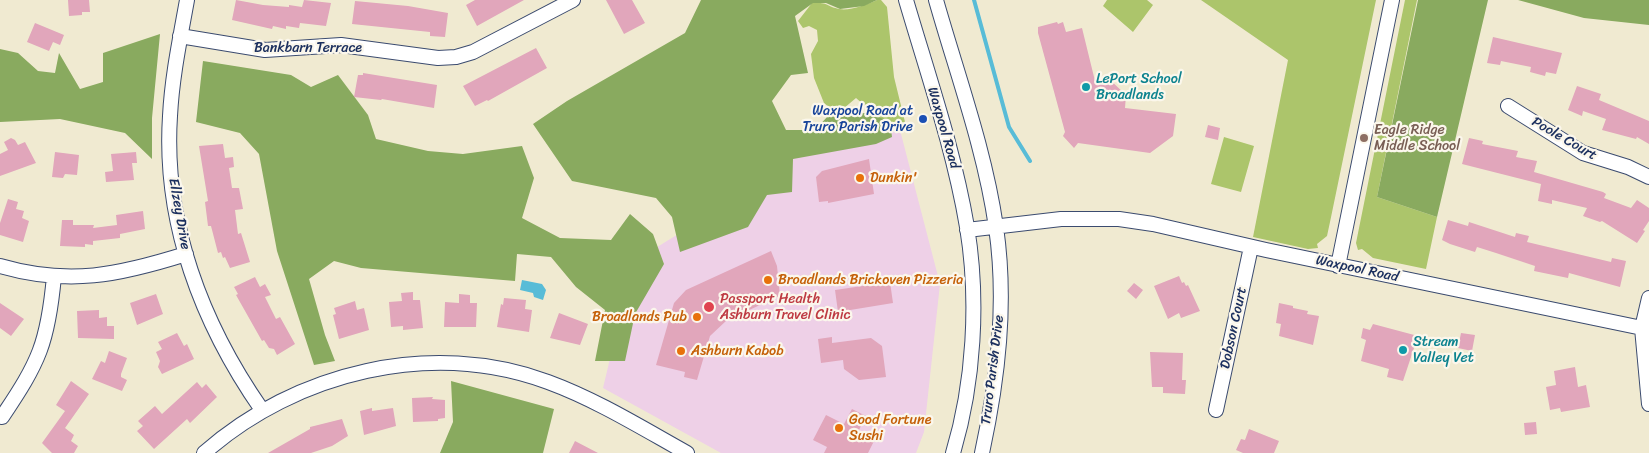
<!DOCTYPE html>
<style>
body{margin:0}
canvas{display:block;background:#f0ead1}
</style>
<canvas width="1649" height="453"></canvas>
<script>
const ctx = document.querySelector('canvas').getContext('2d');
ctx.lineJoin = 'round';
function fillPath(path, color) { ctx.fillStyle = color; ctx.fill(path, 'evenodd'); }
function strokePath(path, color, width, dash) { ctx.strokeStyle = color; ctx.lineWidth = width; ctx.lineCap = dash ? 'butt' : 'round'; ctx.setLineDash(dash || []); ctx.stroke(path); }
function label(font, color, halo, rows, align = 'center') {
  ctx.font = font + ' Sriracha,sans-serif'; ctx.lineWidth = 4.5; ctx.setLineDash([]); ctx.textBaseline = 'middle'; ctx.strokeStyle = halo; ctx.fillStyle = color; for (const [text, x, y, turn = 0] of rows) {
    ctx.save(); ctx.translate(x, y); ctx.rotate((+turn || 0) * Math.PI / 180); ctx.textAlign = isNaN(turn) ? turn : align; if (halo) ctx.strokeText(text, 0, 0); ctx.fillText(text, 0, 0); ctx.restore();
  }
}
fillPath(new Path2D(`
 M900,130L940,284L924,432L916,453H721L603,388L633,262L675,236L745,207L805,136Z`), '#eed0e7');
fillPath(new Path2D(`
 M877,0H881L887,7L894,77L905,122L896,126L879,118L856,98L837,114L824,103L814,78L811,54L818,41L817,30L809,26L803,28L798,21L812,3C829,2 827,7 839,9C850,11 866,5 877,0Z
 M1107,0H1147L1153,5L1133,32L1103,6Z
 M1201,0H1376L1330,222L1327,236L1317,244L1318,248L1308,249L1253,237L1288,60Z
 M1405,0H1417L1377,197L1437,217L1426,269L1373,258L1362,249L1358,250L1356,243Z
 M1224,137L1254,146L1241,192L1211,184Z`), '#acc56b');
fillPath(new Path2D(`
 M701,0H877L864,6L840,9L826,3H813L795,16L808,73L791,75L772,101L786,130H815L828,116L865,113L890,121L892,137L876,144L793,159L792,192L767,195L748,227L680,252L672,217L656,198L572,181L533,124L567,101L685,33Z
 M1418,0H1488L1437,217L1377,197Z
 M1518,0H1649V25L1584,18Z
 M160,34L152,118V159L125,133L60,119L0,122V49L18,53L38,71L55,73L59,53L80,89L103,82V53Z
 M203,61L291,75L311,87L338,75L368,115L376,139L428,151L463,154L522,146L534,178L522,218L560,238L611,240L630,214L653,234L664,264L635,314L625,361H595L605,310L576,287L551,257L517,254L515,281L361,268L334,261L309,279L325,335L335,361L314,365L277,251L259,154L240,133L196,122Z
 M451,381L554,409L543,453H440L453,422Z`), '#89aa5f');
fillPath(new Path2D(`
 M522,280L542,284L546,290L543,300L534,297L533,293L520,290Z`), '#58bcd7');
strokePath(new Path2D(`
 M974,0L1009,127L1030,161`), '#58bcd7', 4);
fillPath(new Path2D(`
 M68,0H89L90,12H82V15L69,16Z
 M236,0L263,5L289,7V5L302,7L304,0L331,3L326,26L300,23L299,28L286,26V29L273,26L272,29L232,20Z
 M475,0H524L477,26L466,5Z
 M606,0H632L645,23L624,34Z
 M355,1L408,6L448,13L445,37L430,36V32L352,24Z
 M1057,22L1058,24L1063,22L1066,32L1082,28L1095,81L1108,78L1126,95L1125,108L1176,114L1173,136L1150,153L1078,143L1074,148L1063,136L1065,132L1038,33V27Z
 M35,23L64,35L60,45L53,42L49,51L27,42Z
 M1493,37L1562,53L1556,74L1546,72L1545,76L1530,72L1531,67L1501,61L1500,65L1487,63Z
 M536,48L547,68L488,101L487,100L475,106L463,86Z
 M363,73L437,85L434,108L382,99L381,100L354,97L358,75H363Z
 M1577,86L1601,94L1599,100L1649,121V144L1637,137L1636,139L1602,130L1606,119L1583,111L1582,116L1568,110Z
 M1208,125L1220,128L1218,140L1205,137Z
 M11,138L15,140L18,145L25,142L36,163L0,176V154L8,150L4,142Z
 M1469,138L1483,141L1482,144L1518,151L1516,157L1537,161L1534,172L1603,192L1606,194L1604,198L1631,208L1637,200L1649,208V221L1643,230L1645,231L1637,243L1602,221L1600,222L1583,216L1587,208L1552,200V204L1538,201L1541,184L1462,164Z
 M223,144L225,158L233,157L234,167L229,168L232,188H239L243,209L235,210L238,234L241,233L250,262L230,268L225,257L223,258L221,252L218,253L211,226H208L205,202L208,201L199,146Z
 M55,152L79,155L77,175L65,174L63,178L52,177Z
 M136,152L137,163H132L134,180L106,182L105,172L113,171L111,154Z
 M869,159L874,194L828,203V201L819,202L816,177L822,171Z
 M8,199L18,202L16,209L24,211L22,218L29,221L23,242L0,235V223Z
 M143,211L145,229L120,234V238L93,241V245L85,244V247L60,246L62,220H73V225H94L93,228L117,225L116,215Z
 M1448,220L1468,226L1469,222L1515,237L1516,233L1529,236L1527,242L1611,262L1612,258L1626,261L1620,287L1569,273L1568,278L1534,271L1535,266L1496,253L1477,247L1475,252L1450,244L1442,240Z
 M771,251L777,266L780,296L727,320L710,336L697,380L684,377L685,372L656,365L674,303L686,290Z
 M1179,276L1182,283L1184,282L1186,286L1188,285L1200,311L1181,318L1179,313L1168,319L1154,286Z
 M255,277L260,287L265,284L271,295L265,297L276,319L280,317L295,344L277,355L274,349L269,348L264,340L262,341L236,295L238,294L234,287Z
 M890,282L893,303L838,312L835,290Z
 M1134,283L1143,290L1136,299L1127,291Z
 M413,292V300H420L423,328L403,330V326L391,327L389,302L402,301L401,293Z
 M156,294L163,314L137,325L130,303Z
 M459,294L470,295V303H477L476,327H444L445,302L459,303Z
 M504,298L526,300L525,309L532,310L529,332L497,327L501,304L503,305Z
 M355,301L357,310L364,308L369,330L339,339L333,315L336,314L334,308Z
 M0,303L24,319L11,336L0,328Z
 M1279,303L1293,306V308L1308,311L1307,314L1319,316L1313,345L1279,336L1281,324L1276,323Z
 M99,310V318L107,317V326H114V339L78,338L77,311Z
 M559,313L588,324L580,345L550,338Z
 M1373,324L1418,336L1403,381L1387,377L1389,369L1361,361L1366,340L1361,338L1363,328L1370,330Z
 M177,333L184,346L187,344L194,359L162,374L158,367L160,361L156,352L162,349L158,342Z
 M1461,333L1475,335L1472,351L1458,348Z
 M832,337V343L871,338L882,346L886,377L859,380L844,369L843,360L821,363L818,339Z
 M109,351L127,358L121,374V377L127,380L122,391L92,379L101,361L105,363Z
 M1150,352L1183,353L1182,380H1186L1185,394L1163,393V387H1152Z
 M1575,367L1578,387L1586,385L1590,407L1561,412L1560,408L1550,410L1546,387L1556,385L1554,371Z
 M71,381L89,394L65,428L74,435L71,441L78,446L74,453H52L42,443L65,411L56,405Z
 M197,382L202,388L206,384L217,397L190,423L187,419L154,449L137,431L143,426L138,421L155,406L162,414Z
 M433,397L432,399L445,400V418L438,419V421L413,422L412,398Z
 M372,408V411L393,408L396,426L364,435L360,411Z
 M852,409L866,416L858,432L874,441L868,453H824L827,447L813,440L826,415L844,424Z
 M342,419L348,436L332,446L311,453H268L310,429V427Z
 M1536,422L1537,434L1525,435L1524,423Z
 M1249,429L1279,441L1274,453H1243L1236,450L1241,439L1245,440Z
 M575,441L598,453H569Z`), '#e1a6bb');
const minor = new Path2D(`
 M187,0C180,39 172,77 170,116C163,223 202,324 262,410
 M906,0C928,75 954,150 967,227C979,300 974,383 953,453
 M936,0C957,74 985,150 996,227C1007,303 998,379 982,453
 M180,36L265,50L341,45L438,58L456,57L473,52L573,0
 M1508,106L1583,153L1628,167L1649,177
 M967,230L1061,219H1119L1153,224L1266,250L1642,328
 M0,266C69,286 119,275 186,254
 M1338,266L1392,0
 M1649,298L1642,328L1649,404
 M1216,410L1251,247
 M2,417C39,362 48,343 54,276
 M204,453C296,372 431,339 548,382C597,400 642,428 687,453`);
strokePath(minor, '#3b4b6f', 16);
strokePath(minor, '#fff', 14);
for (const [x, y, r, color] of [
 [1086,87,5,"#0f9aa8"],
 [923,119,5,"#1a4fb4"],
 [1364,138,5,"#8d6e63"],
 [860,178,5,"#e8710a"],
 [768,280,5,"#e8710a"],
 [709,307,6,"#e0444e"],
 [697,317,5,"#e8710a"],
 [1403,350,5,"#0f9aa8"],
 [681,351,5,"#e8710a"],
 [839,428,5,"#e8710a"]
]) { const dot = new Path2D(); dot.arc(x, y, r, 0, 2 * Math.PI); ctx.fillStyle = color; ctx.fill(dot); strokePath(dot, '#fbf7ec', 2); }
label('14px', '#1b2f5e', '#fbf7ec', [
 ["Bankbarn Terrace",308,48],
 ["Waxpool Road",943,128,74],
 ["Poole Court",1564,139,30],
 ["Ellzey Drive",179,214,80],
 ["Waxpool Road",1357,269,12],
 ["Dobson Court",1234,328,-78],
 ["Truro Parish Drive",993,370,-83]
]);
label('14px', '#0d838f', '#fbf7ec', [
 ["LePort School",1096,79],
 ["Broadlands",1096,95],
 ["Stream",1413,342],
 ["Valley Vet",1413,358]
], 'left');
label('14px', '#164399', '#fbf7ec', [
 ["Waxpool Road at",913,111],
 ["Truro Parish Drive",913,127]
], 'right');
label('14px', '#785e54', '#fbf7ec', [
 ["Eagle Ridge",1374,130],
 ["Middle School",1374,146]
], 'left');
label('14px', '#c56008', '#fbf7ec', [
 ["Dunkin'",870,178],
 ["Broadlands Brickoven Pizzeria",778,280],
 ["Broadlands Pub",687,317,"right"],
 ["Ashburn Kabob",691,351],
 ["Good Fortune",849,420],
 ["Sushi",849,436]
], 'left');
label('14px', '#be3a42', '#fbf7ec', [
 ["Passport Health",720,299],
 ["Ashburn Travel Clinic",720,315]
], 'left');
</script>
